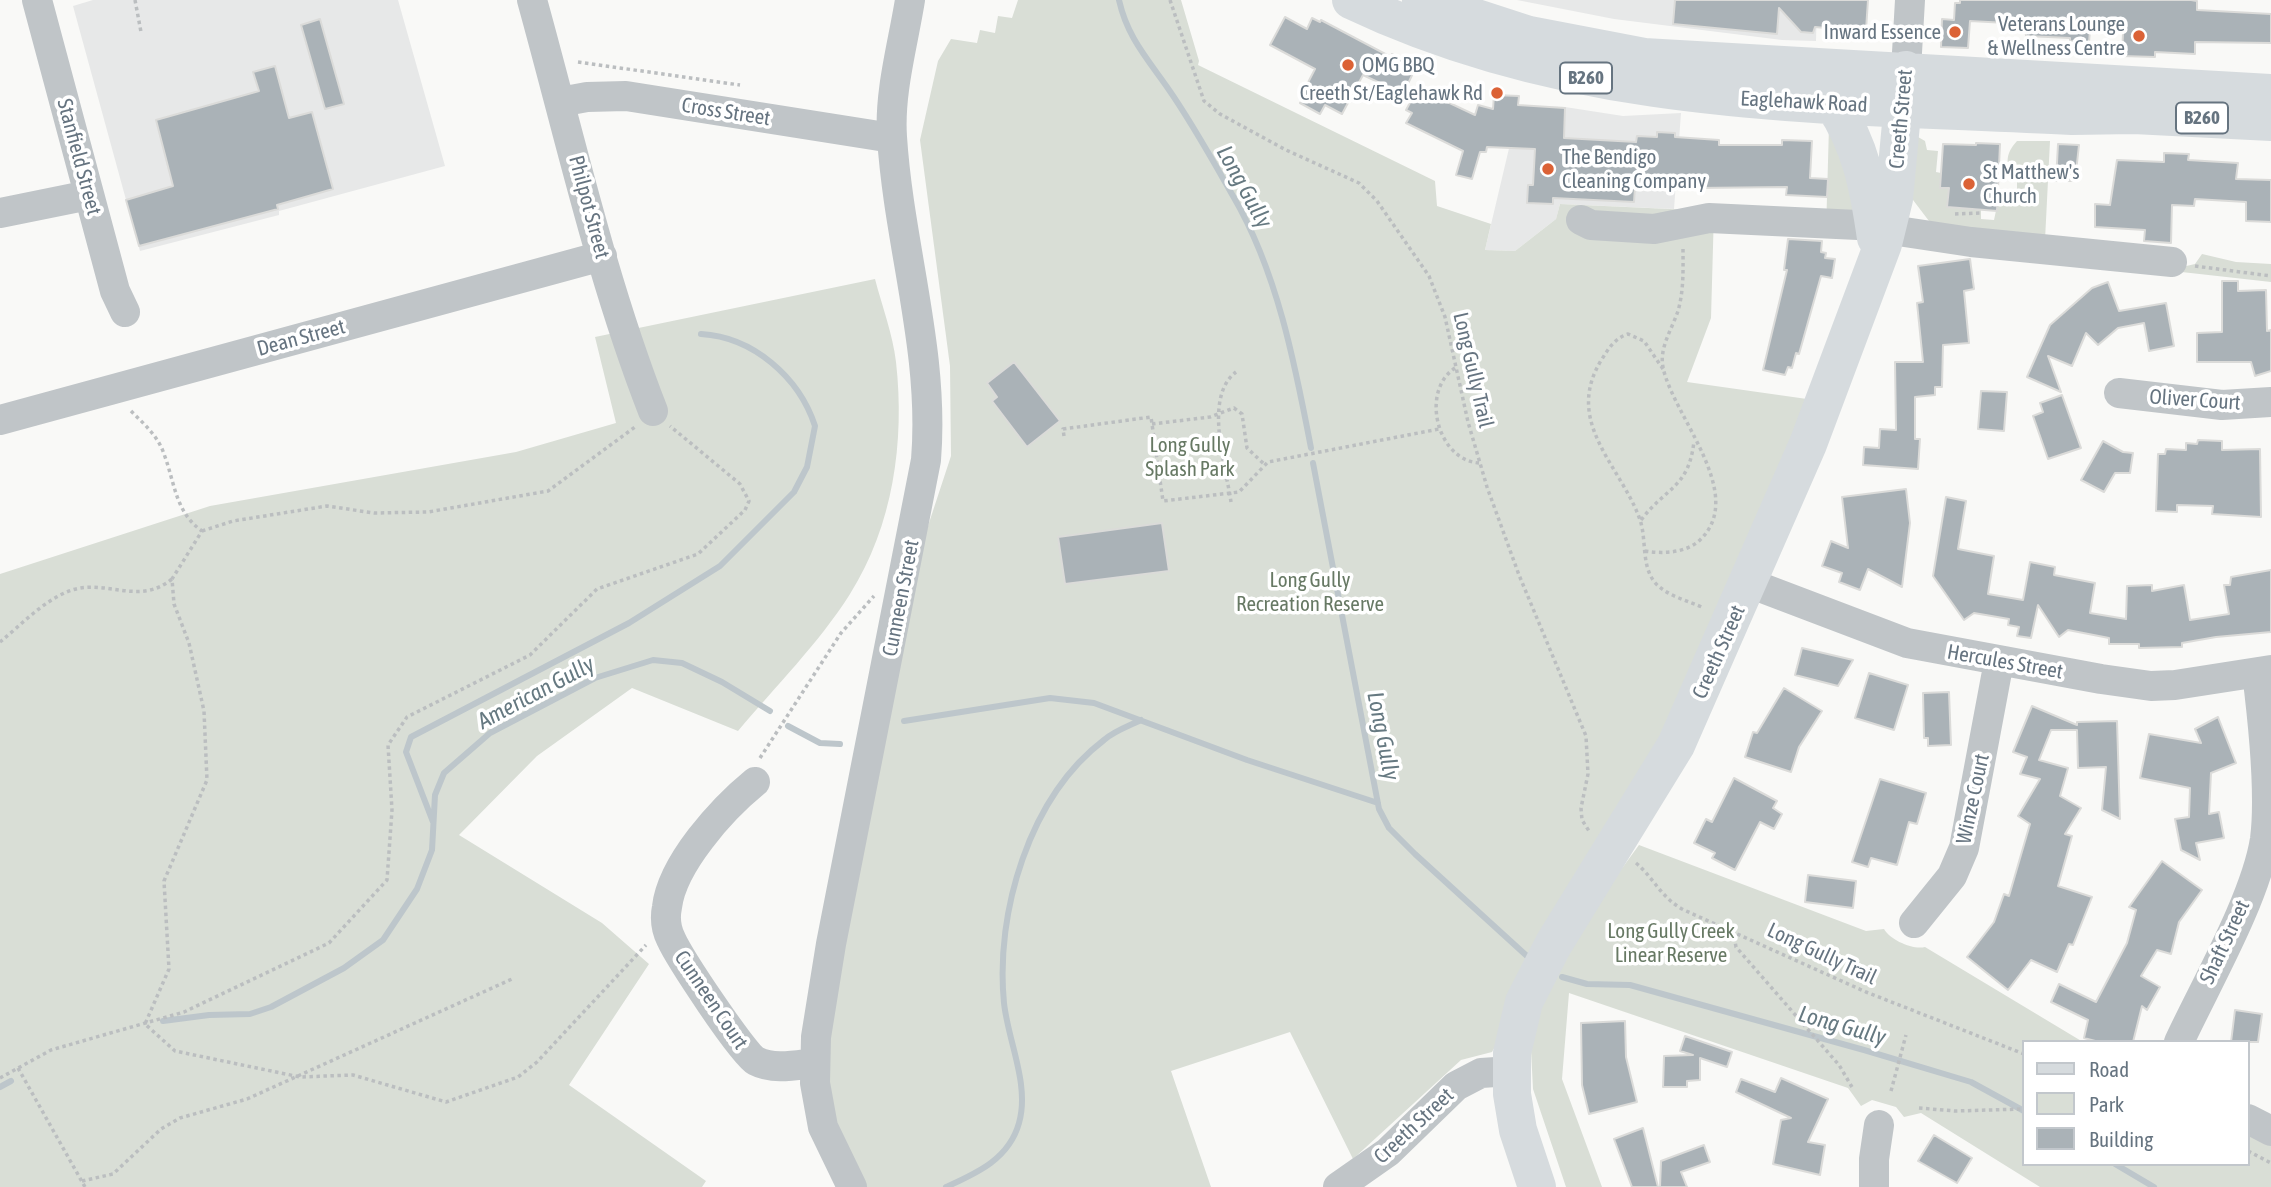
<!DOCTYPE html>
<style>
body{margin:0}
#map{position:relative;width:2271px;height:1187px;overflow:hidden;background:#f9f9f7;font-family:"Asap Condensed",sans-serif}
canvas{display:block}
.legend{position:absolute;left:2022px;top:1040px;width:228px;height:126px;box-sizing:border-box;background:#fff;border:2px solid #c2c7cc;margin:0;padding:9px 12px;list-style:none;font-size:21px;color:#667480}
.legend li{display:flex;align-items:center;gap:14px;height:35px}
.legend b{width:35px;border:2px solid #c2c7cc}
</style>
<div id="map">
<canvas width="2271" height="1187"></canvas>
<ul class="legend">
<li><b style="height:9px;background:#d6dbde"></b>Road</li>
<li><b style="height:19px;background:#d9ded6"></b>Park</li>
<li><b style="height:19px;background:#aab2b7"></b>Building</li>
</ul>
</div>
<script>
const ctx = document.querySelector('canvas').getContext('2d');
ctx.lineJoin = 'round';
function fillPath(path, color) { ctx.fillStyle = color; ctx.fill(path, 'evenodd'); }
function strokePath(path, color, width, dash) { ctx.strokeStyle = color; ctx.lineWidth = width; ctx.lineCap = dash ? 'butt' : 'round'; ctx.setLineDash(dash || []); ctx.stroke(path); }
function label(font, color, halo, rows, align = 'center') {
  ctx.font = font + ' "Asap Condensed",sans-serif'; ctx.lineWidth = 7; ctx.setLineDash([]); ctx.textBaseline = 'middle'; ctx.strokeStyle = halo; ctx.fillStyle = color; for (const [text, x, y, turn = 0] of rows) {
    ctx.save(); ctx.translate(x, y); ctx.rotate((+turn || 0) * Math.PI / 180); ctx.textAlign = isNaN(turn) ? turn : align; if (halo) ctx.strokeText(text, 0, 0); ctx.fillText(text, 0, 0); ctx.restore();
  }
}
fillPath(new Path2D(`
 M93,0H398L445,166L279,211V215L140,251L73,6Z
 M1517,0H1817L1816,41L1782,40L1614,19Z
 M1519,106L1565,107L1623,116L1681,113L1674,209L1560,204L1556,219L1515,251L1485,250Z`), '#e7e8e8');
fillPath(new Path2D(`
 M1018,0H1181L1199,61L1198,65L1435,181L1437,206L1491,224L1485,250L1515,251L1556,219L1560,204L1714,211L1711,318L1687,382L1807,399L1707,655L1492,1052L1461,1060L1353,1159L1290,1032L1171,1071L1211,1187H861L847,1159L827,1092V1027L926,532L951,456L950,366L920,140L938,61L951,39L977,43L980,30L995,33L998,16L1012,18Z
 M1829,126L1865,217L1826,232Z
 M1918,137L1925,141L1927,150L1938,151L1936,172L1941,173L1940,188H1949L1948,207L1981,210V219L1994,220L1997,206L2017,201V179C2004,166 2005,154 2017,141H2050L2045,240L1932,225L1910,196Z
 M2202,254L2236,262L2271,264V282L2101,263L2182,267L2195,264Z
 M875,279C882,306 893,335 896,362C905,442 893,526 850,594C819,643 775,687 738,731L632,688L537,756L459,835L602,923L649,964L569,1085L706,1181L702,1187H0V574L210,506L516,452L616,423L595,337Z
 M1639,845L1866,931L1884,929C1890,940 1913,950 1925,947L2083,1042H2024V1164H2248V1132L2271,1145V1187H2040L1921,1113L1904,1117L1896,1107L1872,1100L1861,1106L1848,1088L1569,993L1562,1079L1602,1187H1566L1533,1089L1531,1050L1538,1003L1620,871Z`), '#d9ded6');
strokePath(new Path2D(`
 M1119,0C1127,36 1146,57 1167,87C1191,121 1212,159 1233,196C1277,271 1295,364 1311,448
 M1313,463L1379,809L1389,828L1415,854L1528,957
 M904,721L1050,698L1094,703L1247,760L1378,803
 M788,726L820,743L840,744
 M433,822L406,752L411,737L629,623L720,566L794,492L807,467L815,426C799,377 753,337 701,334
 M1562,977L1587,984L1630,985L1864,1050L1971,1082L2024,1111
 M163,1021L209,1015L250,1014L271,1007L344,968L383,940L417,889L432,850L435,795L444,773L490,733L595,678L653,660L682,663L722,682L770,711
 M0,1087L11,1081
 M2115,1164L2154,1187
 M946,1187C977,1173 1009,1159 1019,1123C1030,1085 1008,1041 1004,1003C995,913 1029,797 1104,740C1114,731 1129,726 1141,720`), '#bdc6cb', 6);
const building = new Path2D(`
 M1675,0H1868L1866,30H1854L1846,34L1837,29L1815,27L1813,33L1801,32L1779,8L1777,34L1673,24Z
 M1960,0H2191L2197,1V10L2271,14V43L2195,42V54L2155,52V57L2122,56L2123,33L2090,31L2089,42L2070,41V38L2026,36L2025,24L1970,21L1968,48L1941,47L1942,19L1954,20L1955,3H1960Z
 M1285,17L1307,29L1312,18L1320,22L1321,20L1391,57L1392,54L1416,67L1403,94L1363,75L1342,114L1325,105L1320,114L1300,103L1304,97L1301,96L1315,69L1270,45Z
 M320,19L344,104L325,109L301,25Z
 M275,66L289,118L312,112L333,189L277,205L278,209L139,246L126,200L173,186L156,120L259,91L253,72Z
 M1494,95L1519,96L1518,105L1565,108L1564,138L1636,142L1637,136L1657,137V132L1675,133V137L1719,140V145H1782V140L1812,141L1810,178L1828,179L1827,197L1786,195L1787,187L1696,188L1697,181L1663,178V189L1635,187L1634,202L1553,198V204L1527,203L1528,185H1533L1535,149L1487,147L1486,152H1480L1472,179L1456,175L1463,151L1406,123L1412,113L1406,110L1412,99L1428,96L1439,98L1475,115L1478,105L1493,109Z
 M1976,143L2000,144L1997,211L1947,207L1949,188H1940L1943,144L1976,145Z
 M2058,144L2079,145L2075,181H2056Z
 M2164,153L2189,154L2188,160L2238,163L2236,179L2271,180V222L2246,221V202L2195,199L2194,206L2172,205L2171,243L2144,241L2145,230L2095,227V204L2110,205L2117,160L2164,162Z
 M1788,239L1822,241L1821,252L1826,253L1825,258L1835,259L1832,278L1821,276L1799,354L1796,353L1792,368L1788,367L1785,375L1763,370L1787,270H1784Z
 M1970,259L1974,289L1964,291L1969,343L1943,345L1942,387H1935V395L1915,397V439H1920L1918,469L1863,465L1864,447L1879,448L1880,429L1896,430L1895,362H1923L1917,303L1923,302L1918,266Z
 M2222,281H2238V291L2266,290L2267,331L2271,330V371L2255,376L2251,362H2197V333L2222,332Z
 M2108,282L2119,311L2166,303L2174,346L2149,351L2144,323L2118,328L2098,345L2086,333L2072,366L2048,356L2061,392L2027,377L2050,325L2092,288Z
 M1014,362L1060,421L1027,447L992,401L997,397L987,383Z
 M1981,391L2007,392L2004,431L1978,429Z
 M2062,395L2081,448L2048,459L2033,416L2043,412L2040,403Z
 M2198,440L2222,441V450L2260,449L2261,517L2212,514L2213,506L2177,505V512L2156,511L2158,454H2165L2166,449L2186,450V443L2197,444Z
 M2103,441L2123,452L2133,453L2130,473H2115L2104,492L2081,480Z
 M1906,489L1910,523L1902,587L1868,569L1860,590L1839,582L1842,573L1822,566L1831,541L1848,548L1842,497Z
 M1946,497L1966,501L1958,549L1994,556L1988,594L2023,600L2030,562L2055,567L2054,575L2095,583L2090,613L2126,619L2127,586L2152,585V591L2184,585L2190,620L2229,614L2224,585H2230L2231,577L2271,570V632L2216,637L2182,643V647L2139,648V644H2109V638L2068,630L2059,637L2038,605L2031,638L2017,636L2019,627L2008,625L2009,619L1974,613L1964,620L1933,576Z
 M1162,523L1169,571L1065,584L1058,537Z
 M1802,648L1853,660L1838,686L1795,675Z
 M1869,673L1908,685L1894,730L1855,718Z
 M1784,688L1822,711L1799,747L1791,772L1745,757L1753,732L1757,733Z
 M1949,692L1951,745L1928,746V738H1924L1923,693Z
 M2032,706L2077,725V722L2117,721L2120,819L2102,810L2106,767L2078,768L2077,730H2051L2039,760L2068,768L2060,796L2081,808L2065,834L2072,836L2058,886L2092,897L2073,945L2069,944L2057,972L2031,960L2008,990L1967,957L1994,922L2004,894L2009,896L2030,824L2018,816L2040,779L2020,774L2027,757L2013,752Z
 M2218,717L2236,763L2211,773L2209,814L2219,812L2224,838L2196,843L2200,860L2181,850L2175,819L2189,817L2190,788L2140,778L2149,734L2201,743L2195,729Z
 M1734,778L1777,801L1773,808L1782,814L1774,829L1760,822L1735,870L1712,858L1715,853L1694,843L1706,819L1712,822Z
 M1880,779L1926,793L1917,824L1909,822L1897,865L1871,858L1868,867L1852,862Z
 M2162,861L2202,890L2179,922L2171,954L2157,950L2141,976L2160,987L2147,1010L2142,1006L2133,1042H2099L2084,1038L2088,1020L2051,1002L2059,984L2096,1002L2127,943L2136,910L2129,907Z
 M1808,875L1856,881L1853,908L1805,902Z
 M2235,1010L2262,1014L2258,1042H2231Z
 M1625,1021L1626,1057L1637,1102L1589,1114L1582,1085L1581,1023Z
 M1685,1036L1732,1052L1727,1067L1700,1058V1080L1687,1081V1087H1663L1664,1056L1693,1055L1680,1051Z
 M1781,1078L1828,1099L1808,1142L1825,1145L1820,1175L1773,1164L1781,1120L1791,1118L1736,1092L1741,1079L1775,1092Z
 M1643,1128L1658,1187H1632L1614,1139Z
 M1934,1135L1972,1158L1957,1183L1918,1161Z
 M1704,1145L1710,1162L1681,1172L1687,1187H1660L1661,1161Z`);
fillPath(building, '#aab2b7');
strokePath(building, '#dbdbd9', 2);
strokePath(new Path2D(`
 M135,0L141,32
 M1170,0L1204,101L1220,114L1286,150L1359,183L1377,201L1429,276L1445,317L1468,422L1487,487L1519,575L1586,736L1588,774L1581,808L1582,820L1589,831
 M578,62L740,85
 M1955,214L1981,213
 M2195,266L2271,276
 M1455,368C1420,391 1437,460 1479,463
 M1663,369L1644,341L1628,334C1615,338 1609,348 1602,359C1563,421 1619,464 1639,517C1647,537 1641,562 1653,580C1663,595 1689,601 1704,608
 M131,411C144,424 158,436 164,454C175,483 175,512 202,531L172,579L174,604L189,643L204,711L207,780L164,881L169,969L145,1024L175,1051L300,1077L353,1075L446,1102L518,1077L537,1062L646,945
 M1152,424L1210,417L1234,408L1242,414L1247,448L1264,464
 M1064,436L1063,429L1151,417L1163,501L1239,492L1268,462L1439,429
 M1231,502C1226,466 1203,397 1236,372
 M1641,520C1666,487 1689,488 1694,441
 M202,531L233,521L327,506L374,513L428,512L548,491L635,427
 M1645,551C1663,554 1686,553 1700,540C1748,494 1672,415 1663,367C1659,348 1672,329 1678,311C1684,290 1683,269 1683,248
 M0,642C21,625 45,599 72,590C107,579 139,606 172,579
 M760,758L841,633L874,596
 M1636,863C1654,878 1661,898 1684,910L1866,992L2024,1054
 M1733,930L1736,947L1839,1065L1852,1087
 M18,1068L85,1187
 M0,1078L51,1050L184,1012L329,943L387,880L392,810L388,745L407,717L530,655L597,589L698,554L745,510L749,501L740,484L670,426
 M1891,1091L1906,1035
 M1919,1108L1955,1111L2024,1109
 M2248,1151L2271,1163
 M82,1181L113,1174L161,1129L180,1118L247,1099L512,979`), '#bbbec0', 3.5, [3.5, 3.5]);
strokePath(new Path2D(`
 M37,0L115,291L125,312
 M532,0C570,137 601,278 653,411
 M1906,70L1910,0
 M560,102L587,97L626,96L892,138
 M0,213L89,195
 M1581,220L1591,225L1654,229L1709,218L1858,225L1971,242L2172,262
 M2119,393L2222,405L2271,402
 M0,420L602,256
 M1749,583L1907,643L2101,679L2151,686L2175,685L2271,670
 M755,782C722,809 672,864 667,907C665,917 666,929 671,939C679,957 742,1053 756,1061C773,1070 796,1065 814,1063
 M1914,923L1952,876L1964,848L1999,661
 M2179,1042C2205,986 2256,898 2265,839C2271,792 2263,721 2257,673
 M2248,1119L2271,1131
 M852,1187L823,1127L815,1083L816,1037L831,944L926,460C935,351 899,246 892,137C889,92 903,44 910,0
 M1338,1187L1388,1152L1456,1086L1481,1073L1511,1071
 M1874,1187V1159L1879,1125`), '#c0c5c8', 30);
strokePath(new Path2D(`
 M1351,0C1582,110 1822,103 2072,116L2134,115L2271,122
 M1421,0L1529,35L1644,57L2271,93
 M1833,104C1861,145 1869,189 1876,238
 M1537,1187L1518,1130L1512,1094V1053L1524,1002L1553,945L1676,745L1808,444L1883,244L1894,199L1906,70`), '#d6dbde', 38);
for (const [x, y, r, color] of [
 [1955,32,7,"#db6236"],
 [2139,36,7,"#db6236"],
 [1348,65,7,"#db6236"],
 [1497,93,7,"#db6236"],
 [1548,169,7,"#db6236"],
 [1969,184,7,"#db6236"]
]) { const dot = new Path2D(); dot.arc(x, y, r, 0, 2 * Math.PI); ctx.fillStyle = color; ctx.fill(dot); strokePath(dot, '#fff', 2.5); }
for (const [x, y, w] of [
 [1586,78,52],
 [2202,118,52]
]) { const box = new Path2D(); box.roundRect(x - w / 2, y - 15.5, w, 31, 5); ctx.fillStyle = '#fff'; ctx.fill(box); strokePath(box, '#667480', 2); }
label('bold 19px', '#667480', null, [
 ["B260",1586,78],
 ["B260",2202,118]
]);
label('21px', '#667480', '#fff', [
 ["Veterans Lounge",2125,24],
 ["& Wellness Centre",2125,48],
 ["Inward Essence",1941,32],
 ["OMG BBQ",1362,65,"left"],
 ["Creeth St/Eaglehawk Rd",1483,93],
 ["The Bendigo",1562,157,"left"],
 ["Cleaning Company",1562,181,"left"],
 ["St Matthew's",1983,172,"left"],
 ["Church",1983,196,"left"]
], 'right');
label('21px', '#667480', '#fff', [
 ["Eaglehawk Road",1804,102,3],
 ["Cross Street",726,112,9],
 ["Creeth Street",1901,119,-85],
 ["Stanfield Street",79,157,75],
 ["Philpot Street",589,207,75],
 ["Dean Street",301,338,-15],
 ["Long Gully Trail",1473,370,77],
 ["Oliver Court",2195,400,4],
 ["Cunneen Street",901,598,-79],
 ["Creeth Street",1719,652,-66],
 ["Hercules Street",2005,662,10],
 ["Winze Court",1973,799,-78],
 ["Shaft Street",2225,942,-65],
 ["Long Gully Trail",1822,954,25],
 ["Cunneen Court",711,1000,56],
 ["Creeth Street",1414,1126,-43]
]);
label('21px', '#677964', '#fff', [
 ["Long Gully",1190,445],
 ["Splash Park",1190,469],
 ["Long Gully",1310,580],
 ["Recreation Reserve",1310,604],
 ["Long Gully Creek",1671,931],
 ["Linear Reserve",1671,955]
]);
label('italic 23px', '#667981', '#fff', [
 ["Long Gully",1244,187,61],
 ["American Gully",536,693,-28],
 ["Long Gully",1383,736,79],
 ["Long Gully",1842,1026,16]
]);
</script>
